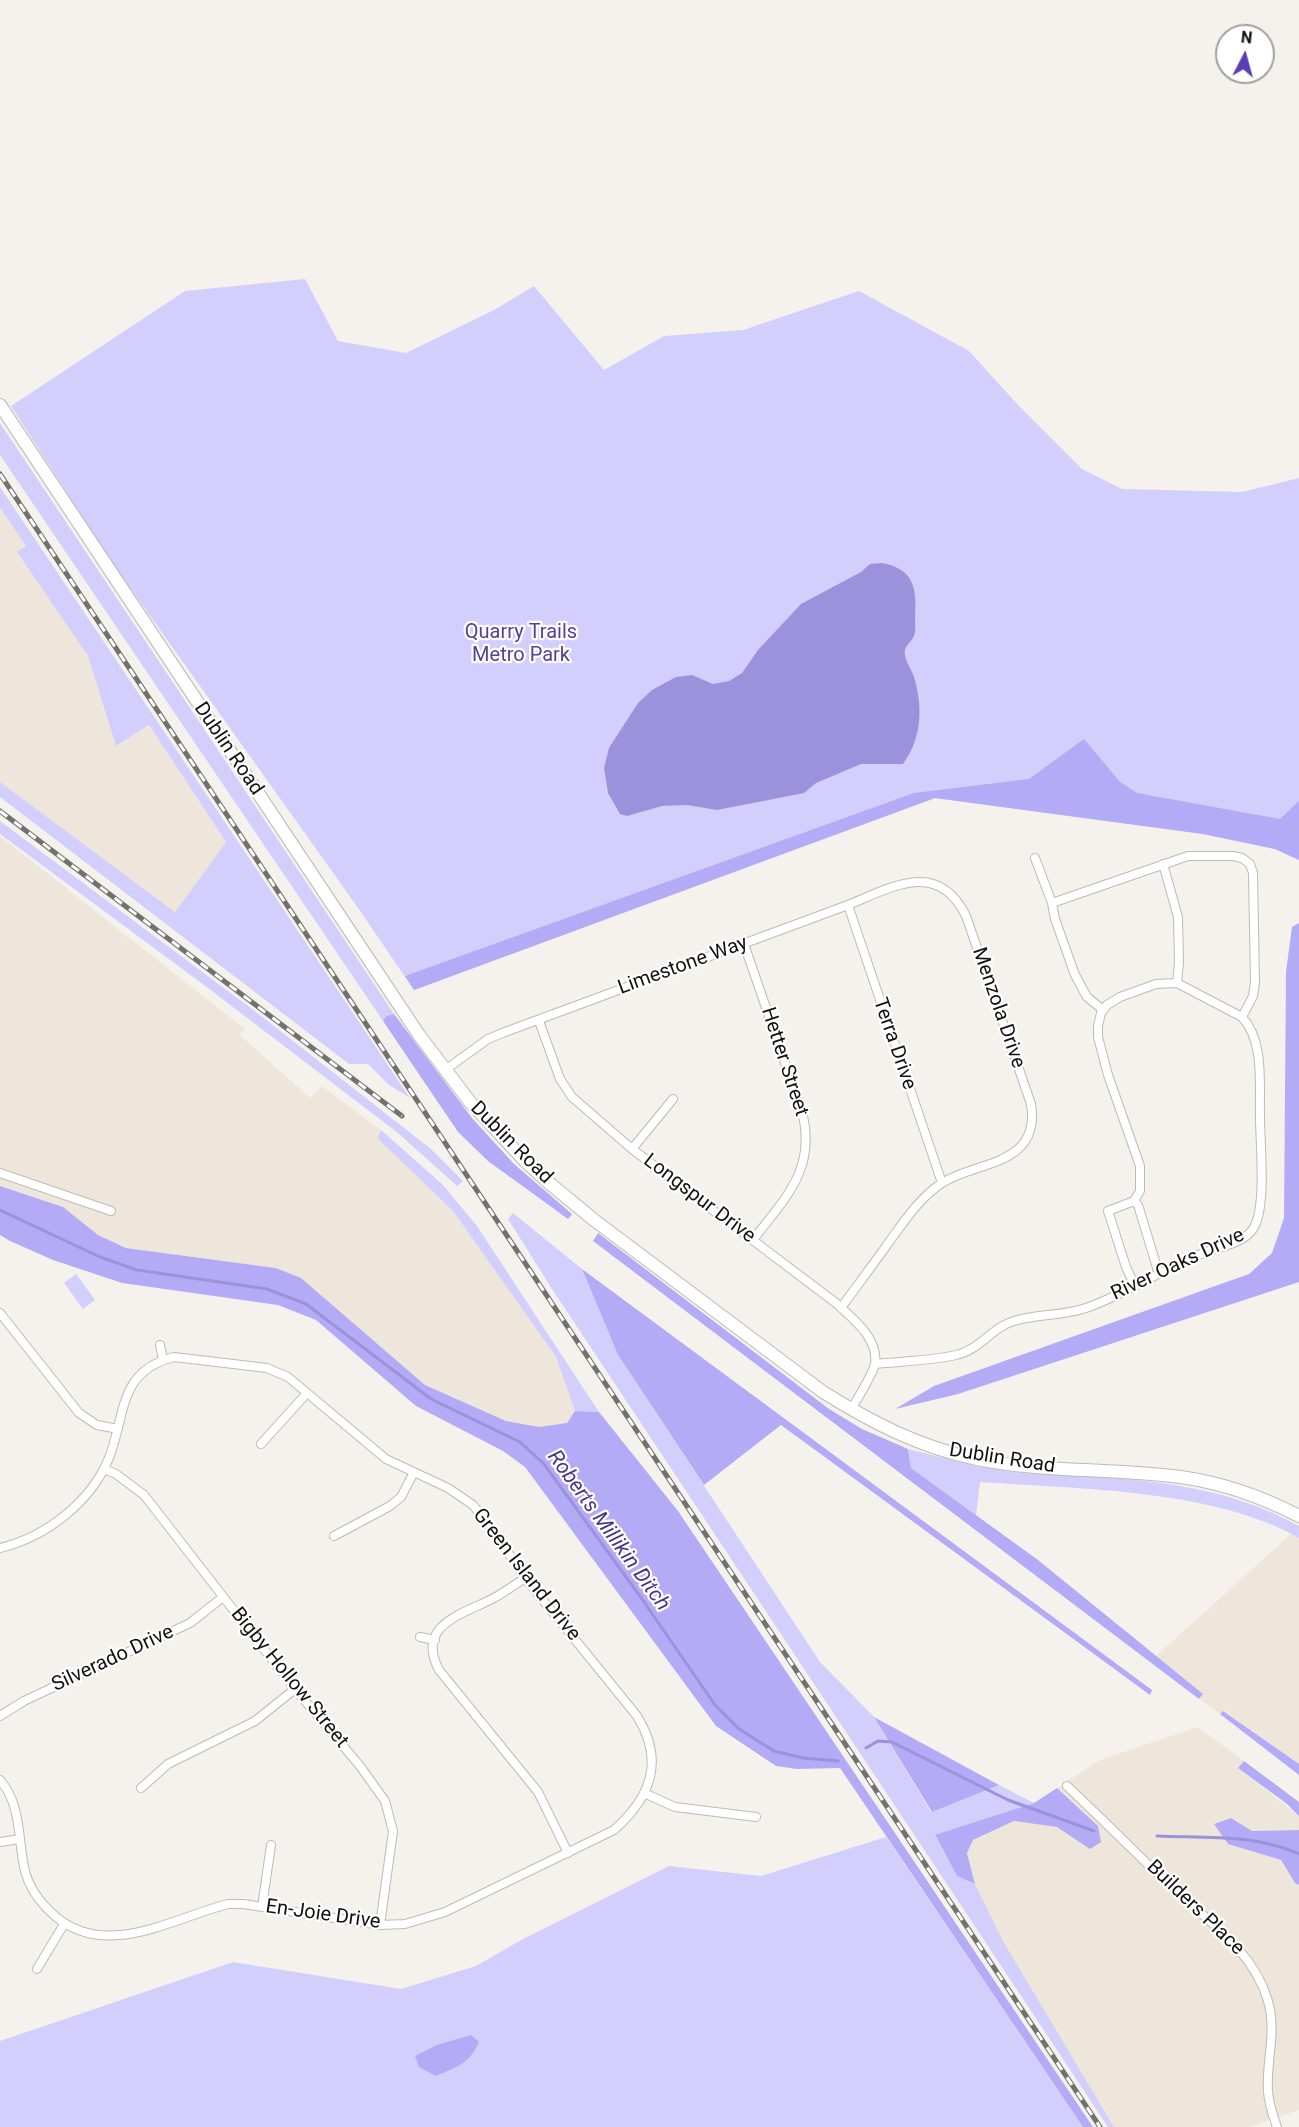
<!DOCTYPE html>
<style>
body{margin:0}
#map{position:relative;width:1299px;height:2127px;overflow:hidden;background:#f5f2ed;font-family:Roboto,sans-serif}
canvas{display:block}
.north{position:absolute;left:1215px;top:24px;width:60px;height:60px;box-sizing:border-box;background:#fff;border:2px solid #a1a09f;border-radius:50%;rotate:6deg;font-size:16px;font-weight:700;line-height:24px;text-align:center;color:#131110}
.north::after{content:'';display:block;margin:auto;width:21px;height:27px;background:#5b3db5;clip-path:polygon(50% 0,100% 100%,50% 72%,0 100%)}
</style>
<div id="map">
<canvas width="1299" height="2127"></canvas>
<div class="north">N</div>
</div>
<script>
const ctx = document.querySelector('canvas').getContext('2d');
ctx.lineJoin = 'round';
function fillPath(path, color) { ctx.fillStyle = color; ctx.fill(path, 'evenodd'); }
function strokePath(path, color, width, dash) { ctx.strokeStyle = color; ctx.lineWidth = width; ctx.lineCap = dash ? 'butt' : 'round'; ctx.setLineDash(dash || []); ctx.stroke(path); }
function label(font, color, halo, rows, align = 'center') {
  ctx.font = font + ' Roboto,sans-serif'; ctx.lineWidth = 4.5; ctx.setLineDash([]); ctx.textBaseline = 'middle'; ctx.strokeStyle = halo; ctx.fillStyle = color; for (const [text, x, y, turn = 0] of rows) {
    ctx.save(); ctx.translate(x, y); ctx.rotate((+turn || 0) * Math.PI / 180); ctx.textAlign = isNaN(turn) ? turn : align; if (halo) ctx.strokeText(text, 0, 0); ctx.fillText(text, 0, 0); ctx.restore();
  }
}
fillPath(new Path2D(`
 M0,508L26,546L18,553L88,656L116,746L149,725L226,842L175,912L0,782Z
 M0,836L245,1029L240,1035L310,1098L322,1086L381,1130L377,1138L453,1211L556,1357L575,1411L567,1423L539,1427L506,1421L425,1385L301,1278L277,1268L127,1248L98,1235L63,1207L0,1186Z
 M1292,1533L1299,1538V1764L1224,1711L1220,1714L1199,1699L1203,1694L1156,1656Z
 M1198,1727L1244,1761L1238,1768L1299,1816V1830L1252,1831L1231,1818L1228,1844L1281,1860L1295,1883L1299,1885V2110L1250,2127H1114L1003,1941L975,1884L967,1853L973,1840L1014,1821L1057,1827L1098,1826L1057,1788L1100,1760Z`), '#eee6db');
fillPath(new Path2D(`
 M305,279L338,341L406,353L494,310L534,286L604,370L664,336L743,330L859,291L969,351L1018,405L1082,469L1122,489L1242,492L1299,478V860L1275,849L1203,834L935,798L414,990L356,905L113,564L11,406L185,291Z
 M0,423L394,1014L386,1016L383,1021L0,455Z
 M0,487L410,1098L389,1085L368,1064H349L0,797V782L175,912L226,842L149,725L116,746L88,656L17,552L26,546L0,508Z
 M0,821L256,1012L431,1149L463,1181L457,1186L398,1133L208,988L0,834Z
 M381,1130L443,1185L477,1226L599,1412L575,1411L556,1357L453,1211L377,1138Z
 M513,1213L582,1269L618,1355L820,1662L874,1717L931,1812L999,1785L1034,1803L935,1836L957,1876L975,1884L1003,1941L1114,2127H1108L552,1289L508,1219Z
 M76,1274L95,1300L83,1309L64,1283Z
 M908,1449C941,1457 973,1467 1006,1470C1109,1480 1205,1474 1299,1526V1538C1213,1489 1078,1489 980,1482L976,1515L911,1468Z
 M886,1837L1083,2127H0V2041L233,1962L401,1989L476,1966L523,1939L669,1866L761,1876Z`), '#d3cffc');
fillPath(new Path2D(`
 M1084,739L1120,782L1137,793L1280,819L1299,801V860L1275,849L1203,834L935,798L414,990L405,976L914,793L1029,779Z
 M1299,923V1282L958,1394L895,1409L934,1386L1249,1274L1272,1253L1284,1218L1286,972L1292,927Z
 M394,1014L472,1118L514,1164L572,1214L568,1219L488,1161L458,1132L383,1021L386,1016Z
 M0,1186L63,1207L98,1235L126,1248L276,1268L301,1278L425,1385L506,1421L539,1427L567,1423L575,1411L599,1412L678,1511L1093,2127H1083L840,1768L797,1769L776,1766L716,1726L525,1467L503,1451L416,1406L316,1320L278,1305L122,1283L53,1260L10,1241L0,1235Z
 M598,1233L829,1409L862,1429L908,1449L911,1468L1038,1560L1203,1694L1199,1699L593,1241Z
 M582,1269L1152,1690L1150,1695L781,1425L704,1485L618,1355Z
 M1223,1711L1299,1764V1775L1220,1714Z
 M874,1717L999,1785L932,1812Z
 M1244,1761L1299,1802V1816L1287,1804L1238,1768Z
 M1057,1788L1098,1826L1101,1842L1090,1849L1057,1827L1014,1821L973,1840L967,1853L975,1884L957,1876L935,1835L1034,1803Z
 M1231,1818L1252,1831L1299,1830V1885L1295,1883L1281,1860L1228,1844L1214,1824Z
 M471,2035L479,2042C470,2063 457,2067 436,2076L419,2067L415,2056L437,2045Z`), '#b4abf7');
fillPath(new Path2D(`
 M882,563C914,569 917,588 915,617C915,622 916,631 914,636C911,643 903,646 905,655C906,663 912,670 914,677C923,707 922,738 903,764H861L816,783L804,793L717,810L687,805L662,806L627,816L620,814L608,793L604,768L609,748L638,703L652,690L676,677L692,675L713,684L729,681L742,673L758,650L801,604L861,572L870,564Z`), '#9c92dc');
strokePath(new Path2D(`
 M0,1210L100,1257L137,1270L267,1289L306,1304L431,1399L520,1442L544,1464L642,1599L715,1705L739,1729L774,1751L803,1758L838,1761
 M866,1748L878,1741L892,1742L1008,1800L1094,1831
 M1157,1836C1204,1838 1256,1834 1299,1854`), '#9c92dc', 3);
const street = new Path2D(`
 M1035,858L1052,903L1055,919L1075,975L1087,997L1103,1010
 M1163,864L1178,917L1179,963L1177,983
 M1052,903L1188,856H1233L1242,858L1250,864L1253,873L1255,982L1253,996L1242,1017
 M848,905L942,1183
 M744,944L802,1112C817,1169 785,1198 753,1240
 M539,1021L560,1079L572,1097L632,1149L836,1303C852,1318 879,1338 875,1364C873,1374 857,1399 851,1410
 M445,1070L488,1039L505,1032L848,905C892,887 938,859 966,916L1031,1104C1034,1121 1031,1139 1017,1150C996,1167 965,1168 942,1183C919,1198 903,1223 887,1245C872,1266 856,1287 841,1308
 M632,1149L673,1099
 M0,1173L111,1211
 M1135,1286L1126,1267L1108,1211L1134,1201L1138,1205L1159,1274
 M0,1313L79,1413L97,1425L118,1429
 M160,1345L163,1360
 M875,1364C902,1361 930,1361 956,1355C980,1350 992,1327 1014,1321C1037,1314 1063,1316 1086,1308C1129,1293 1166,1266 1209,1251C1224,1246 1243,1243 1253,1229C1267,1208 1260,1144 1260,1117C1259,1085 1265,1042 1242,1017L1177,983L1156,984L1120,997L1107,1005L1101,1013L1098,1026V1037L1108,1075L1140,1166V1191L1134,1201
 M261,1444L307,1393
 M104,1469L116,1474L144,1495L295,1689L360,1766L385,1801L393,1831L380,1925
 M334,1536L390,1506L401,1497L414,1472
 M0,1548C46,1537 91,1502 109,1458C126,1414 118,1371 174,1357L267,1368L288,1377L386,1459L448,1488L473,1505L494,1532L525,1578L637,1716C665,1761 651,1797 614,1830L445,1912L405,1924L380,1925L243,1904H228C173,1918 106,1960 55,1916C40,1903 28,1886 24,1867C18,1837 21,1804 0,1780
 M525,1578C514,1585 504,1593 492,1599C463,1614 415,1625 439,1670L538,1792L568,1853
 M420,1637L435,1640
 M0,1716L24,1701L190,1623L223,1597
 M1067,1786C1102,1819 1135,1852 1169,1885C1206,1920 1253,1949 1268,2001C1277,2032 1266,2060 1268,2092C1269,2104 1273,2116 1277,2127
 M141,1788L168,1764L255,1721L295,1689
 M646,1794L675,1807L756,1817
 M0,1842L20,1839
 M262,1907L271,1845
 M37,1969L64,1924`);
const primary = new Path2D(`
 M0,405L419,1035L470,1102L525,1161L548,1182L594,1220L823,1392C871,1422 921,1448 977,1459C1046,1473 1118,1468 1187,1478C1226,1484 1264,1498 1299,1516`);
strokePath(street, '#bebab6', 10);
strokePath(primary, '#bebab6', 14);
strokePath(street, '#fff', 8);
strokePath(primary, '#fff', 12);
const rail = new Path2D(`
 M0,474L1100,2127
 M0,811L402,1116`);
strokePath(rail, '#73716e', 5);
strokePath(rail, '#fff', 3, [9]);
label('20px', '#534098', '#fff', [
 ["Quarry Trails",521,633],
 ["Metro Park",521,656]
]);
label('20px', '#131110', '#fff', [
 ["Dublin Road",228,749,56],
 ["Limestone Way",683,966,-20],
 ["Menzola Drive",998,1008,71],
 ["Terra Drive",894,1044,71],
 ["Hetter Street",784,1062,72],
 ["Dublin Road",511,1143,45],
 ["Longspur Drive",699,1199,37],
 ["River Oaks Drive",1178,1265,-25],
 ["Dublin Road",1002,1459,9],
 ["Green Island Drive",526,1575,52],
 ["Silverado Drive",113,1659,-25],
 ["Bigby Hollow Street",289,1678,51],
 ["Builders Place",1195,1908,44],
 ["En-Joie Drive",323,1915,8]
]);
label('italic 21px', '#473389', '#fff', [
 ["Roberts Millikin Ditch",608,1531,54]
]);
</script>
